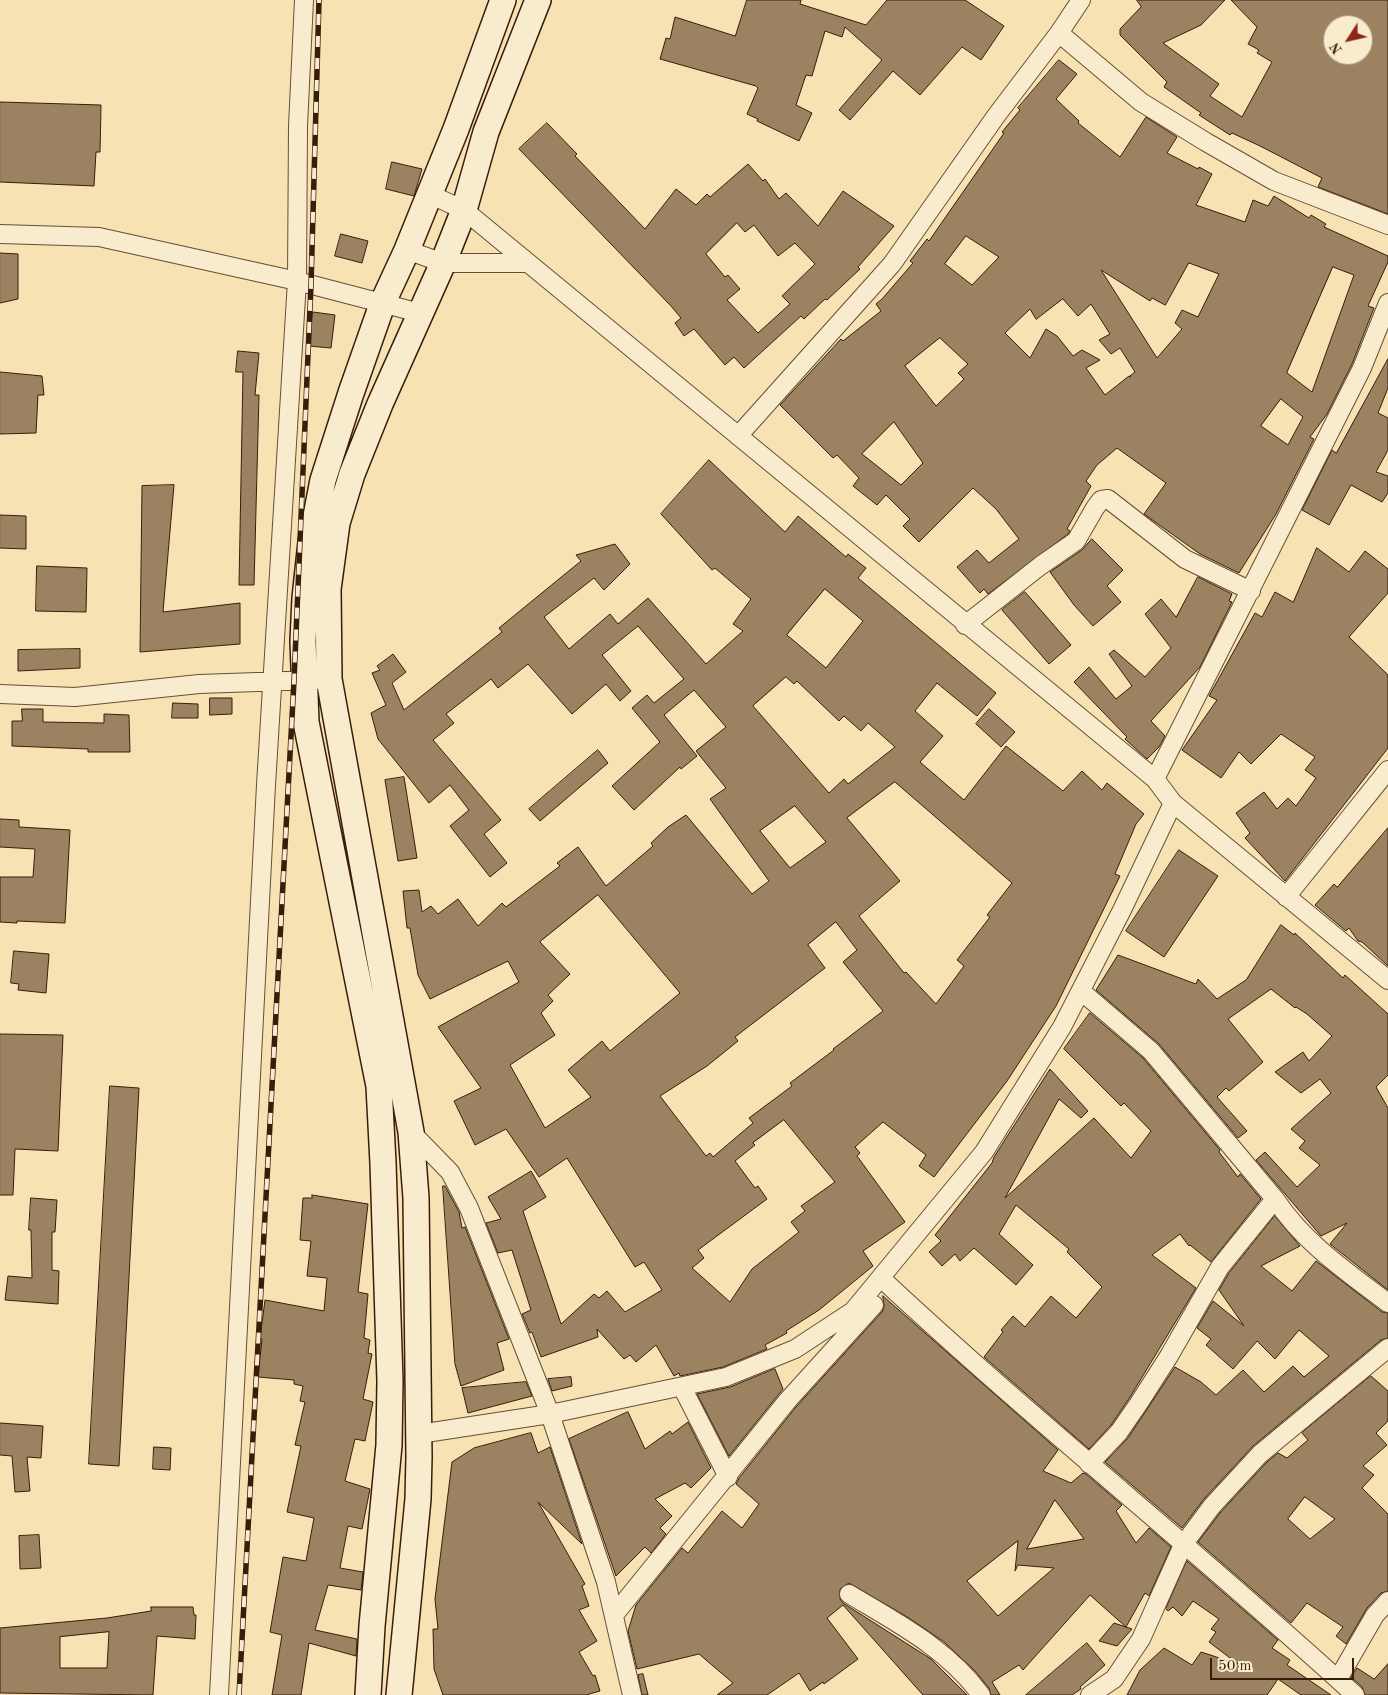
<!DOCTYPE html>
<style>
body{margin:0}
#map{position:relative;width:1388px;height:1695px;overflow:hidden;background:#f6e2b3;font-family:"Old Standard TT",serif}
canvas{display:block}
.north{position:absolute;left:1323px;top:15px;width:50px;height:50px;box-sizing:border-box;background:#f9ecce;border:1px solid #ac9980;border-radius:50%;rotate:235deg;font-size:14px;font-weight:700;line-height:20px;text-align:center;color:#391d0a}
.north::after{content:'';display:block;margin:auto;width:18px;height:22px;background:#8f2418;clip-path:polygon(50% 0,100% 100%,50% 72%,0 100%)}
.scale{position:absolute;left:1210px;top:1658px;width:144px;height:22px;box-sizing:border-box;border:2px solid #391d0a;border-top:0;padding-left:6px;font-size:15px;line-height:18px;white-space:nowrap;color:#391d0a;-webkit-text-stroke:4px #f9ecce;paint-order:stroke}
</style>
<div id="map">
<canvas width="1388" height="1695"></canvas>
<div class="north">N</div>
<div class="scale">50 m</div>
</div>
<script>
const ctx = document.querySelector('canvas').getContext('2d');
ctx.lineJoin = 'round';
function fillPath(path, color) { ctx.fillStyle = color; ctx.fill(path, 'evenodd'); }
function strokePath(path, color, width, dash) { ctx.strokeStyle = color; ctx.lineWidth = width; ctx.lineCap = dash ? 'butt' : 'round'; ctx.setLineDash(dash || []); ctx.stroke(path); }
const building = new Path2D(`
 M747,0H801L800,4L866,25L887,0H965L1004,26L981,60L962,47L920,95L893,71L850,120L839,110L882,60L845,27L842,37L825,31L812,76L806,75L796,105L812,113L799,141L757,121L758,119L747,114L758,88L756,86L660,59L666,38L670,39L675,17L735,36Z
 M1137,0H1225L1201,25L1163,43L1219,84L1210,96L1242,117L1272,62L1257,53L1259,50L1248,44L1257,27L1231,0H1388V214L1318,187L1322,178L1260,146L1232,133L1230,135L1199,115L1201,113L1164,87L1167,82L1120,35V29L1141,7ZM1333,25H1363V55H1333Z
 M1059,60L1077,74L1056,99L1079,121L1078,123L1120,157L1146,117L1177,137L1167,153L1198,169L1199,167L1212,174L1196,205L1245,222L1253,200L1268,206L1274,196L1309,218L1311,215L1326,224L1324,227L1388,256V262L1368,306L1374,308L1352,364L1327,414L1310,437L1314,439L1276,514L1239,573L1200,554L1144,514L1166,483L1117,448L1097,465L1086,481L1091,486L1067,529L1070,531L1068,534L988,594L984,589L980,593L957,567L977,550L989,563L1019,539L996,509L973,488L919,542L903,526L910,519L886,495L877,505L853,486L859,478L837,455L833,458L780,405L841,339L843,341L881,311L876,304L882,299L913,263L910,261L927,239L929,241L1004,133L1002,132L1020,110L1018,108ZM966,236L999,257L972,285L945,264ZM1189,263L1219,274L1198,317L1182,310L1175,323L1182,329L1157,358L1101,270L1150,301L1152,298L1165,305ZM1333,267L1354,275L1312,392L1287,373ZM1063,299L1078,316L1091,304L1110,334L1099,340L1111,354L1120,348L1135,372L1130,376L1131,377L1129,376L1105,395L1086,368L1100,360L1082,350L1073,356L1057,336L1046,329L1030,358L1005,333L1030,309L1036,319ZM940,338L968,364L958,373L964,379L936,406L905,366ZM1281,399L1303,417L1288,445L1261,426ZM894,422L923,463L901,485L862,454Z
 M0,102L101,105L100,152H96L94,186L0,182Z
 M547,123L577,154L575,156L645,229L676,189L696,205L707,194L710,197L748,164L763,181L765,179L779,199L786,193L818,226L843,191L894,226L858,267L860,269L827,300L825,299L804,319L801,316L744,368L734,357L725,365L694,329L684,336L675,323L681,318L671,306L519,149ZM737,223L745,232L754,225L778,256L795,243L815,264L782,296L790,304L758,333L727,300L740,289L728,275L725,277L706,254Z
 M392,162L422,169L414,196L386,189Z
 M341,234L368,241L362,263L335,256Z
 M0,253L18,254V299L0,303Z
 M313,312L335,315L331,348L309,346Z
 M238,351L259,353L255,395H259L254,585H239L243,372H236Z
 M1388,359V388L1378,413L1388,418V450L1376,472L1388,476V493L1382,502L1351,485L1329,525L1302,510L1332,450L1336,453Z
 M0,372L42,376L44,395H38L36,433L0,434Z
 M709,460L785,532L798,516L846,557L848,554L866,568L858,578L996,693L977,716L937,683L915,711L943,736L920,762L964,800L1006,746L1063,791L1082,771L1102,790L1107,783L1144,814L1136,824L1115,874L1120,876L1056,1006L1007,1081L934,1177L919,1166L926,1155L883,1122L855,1147L860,1153L857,1156L905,1222L863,1251L873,1266L819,1310L786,1331L787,1333L765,1345L767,1349L723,1367L680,1376L679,1373L674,1376L656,1345L636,1362L630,1355L624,1359L597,1329L598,1337L541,1357L532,1332L530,1333L522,1314L531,1310L512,1250L498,1253L486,1223L501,1219L488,1197L531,1171L546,1197L523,1211L561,1324L594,1294L599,1298L607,1291L625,1312L662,1290L644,1262L635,1267L567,1158L539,1177L506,1129L475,1145L454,1101L481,1088L438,1027L519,982L508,961L430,999L418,975L410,928H407L403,891L419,890L422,912L431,906L438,914L458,899L478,926L502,903L506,907L560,866L557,863L578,847L606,886L653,846L651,843L668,827L686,815L752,894L769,881L710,799L726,788L696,751L726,727L694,690L664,715L697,756L681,769L680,767L634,810L612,786L660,742L632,708L647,695L654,703L684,679L638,626L602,655L631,691L620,701L606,684L572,714L528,664L498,688L491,679L446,714L454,723L433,740L501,820L484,834L507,863L490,877L450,826L469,810L450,785L429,803L378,739L371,713L386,705L372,673L380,670L377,666L393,654L406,672L392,683L404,710L502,632L499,628L581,561L576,555L615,544L630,564L604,590L594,578L544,617L569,649L610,614L618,624L648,598L706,664L743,631L733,624L751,599L715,568L712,570L661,514ZM825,589L863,621L826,668L787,635ZM786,677L794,684L797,681L839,721L844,716L861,731L868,723L895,747L848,784L844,779L829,793L753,706ZM895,782L1012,883L987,915L990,917L957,960L964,966L936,1004L906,972L904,973L859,916L900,881L847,818ZM795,806L826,842L790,868L760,831ZM598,895L680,993L610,1051L602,1041L568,1070L591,1097L545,1128L510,1065L555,1035L541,1013L553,1001L548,995L570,974L540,942ZM836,922L857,950L843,962L883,1011L833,1049L834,1050L790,1083L792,1086L749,1118L753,1123L713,1157L710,1153L706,1156L660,1096L707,1066L738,1041L735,1037L825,968L808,945ZM784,1120L835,1182L801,1206L805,1211L791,1222L799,1232L752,1269L730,1302L692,1268L704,1258L698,1250L767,1199L758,1186L755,1188L735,1161L755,1145L753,1143Z
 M174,485L163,612L240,603V644L140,652L142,486Z
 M0,515L26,516V549L0,548Z
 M1092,539L1123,570L1107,586L1121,602L1093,626L1074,605L1050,572L1082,550Z
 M1317,548L1349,572L1365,551L1388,569V593L1349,637L1388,675V748L1285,881L1245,838L1250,833L1236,813L1264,792L1277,809L1288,798L1296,806L1316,778L1305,770L1315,757L1281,734L1251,764L1239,752L1221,778L1182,750L1217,700L1209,696L1255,613L1262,617L1275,592L1293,602Z
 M37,566L87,568L86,612L36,611Z
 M1198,577L1232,594L1229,601L1232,602L1200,667L1151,721L1165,736L1159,747L1147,759L1125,739L1127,737L1074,682L1089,667L1116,699L1132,686L1109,654L1114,650L1145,677L1171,648L1145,614L1161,599L1176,617Z
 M1025,592L1071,645L1049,664L1002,610Z
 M80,649V668L18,671V650Z
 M210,698H232V714L210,715Z
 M173,703L198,704V718H172Z
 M22,709H43V722L104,723V714L129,715L130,752H88V749L12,746V721H22Z
 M989,709L1015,732L1001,747L976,724Z
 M598,750L608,763L540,821L529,809Z
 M404,777L417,858L398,861L385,780Z
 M0,819L19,820V827L70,830L65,923L17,921V923L0,922V877H33L35,849L0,847Z
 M1388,828V966L1362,942L1358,941L1349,928L1346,931L1315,905L1334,884L1337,887Z
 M1179,850L1218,876L1164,957L1126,931Z
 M1281,925L1294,935L1295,933L1343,978L1345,975L1388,1014V1075L1376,1087L1388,1108V1290L1330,1244L1347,1223L1321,1236L1256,1160L1265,1152L1297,1187L1320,1165L1299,1148L1305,1141L1291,1129L1331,1093L1320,1079L1301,1093L1275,1072L1303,1052L1309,1061L1332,1036L1307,1014L1296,1007L1295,1008L1271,989L1228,1019L1263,1062L1229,1091L1226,1088L1217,1097L1247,1131L1238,1138L1159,1044L1096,990L1118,955L1196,984L1198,979L1217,999L1246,980Z
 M14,951L49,954L46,993L18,990L19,984L11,983Z
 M1090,1013L1143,1058L1220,1150L1219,1152L1238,1177L1240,1174L1261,1199L1211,1262L1190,1245L1189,1246L1180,1234L1152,1255L1196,1288L1130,1397L1111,1425L1089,1449L984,1357L1003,1332L1001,1330L1013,1316L1025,1327L1051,1296L1076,1318L1102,1287L1067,1252L1069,1249L1016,1205L999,1234L1033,1265L1016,1285L974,1248L960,1261L955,1254L942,1266L929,1252L941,1241L935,1235L992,1163L994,1157L1050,1069L1088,1111L1081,1118L1059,1099L1005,1198L1094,1118L1131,1158L1151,1131L1124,1103L1121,1106L1064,1049Z
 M0,1034L63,1035L58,1151L15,1149L13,1195H0Z
 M110,1086L139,1088L119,1466L89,1464Z
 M443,1186H445L459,1212L462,1228L465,1227L509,1339L497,1343L504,1370L461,1386L455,1364Z
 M312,1195L368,1204L358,1292L368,1294L364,1338L370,1340L368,1353L372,1354L363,1399L373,1402L365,1441L355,1439L345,1481L370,1489L362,1529L348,1526L340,1568L363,1572L361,1590L328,1585L315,1630L357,1639L356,1656L309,1643L301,1695H272L282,1635L270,1632L283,1557L306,1561L314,1518L287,1512L301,1446L295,1445L305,1402L300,1401L303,1386L294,1384V1380L258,1377L262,1339H260L265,1300L324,1311L327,1278L307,1276L311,1241L300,1240L303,1198H312Z
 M31,1198L57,1200L55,1232H52V1270L59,1271L58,1304L5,1300L8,1276L32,1278L31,1230H29Z
 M1275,1216L1300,1246L1261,1266L1292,1291L1316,1261L1382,1312L1388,1313V1338L1381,1340L1253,1446L1204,1499L1182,1528L1105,1462L1128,1438L1175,1367L1201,1382L1216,1395L1243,1370L1264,1392L1293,1366L1304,1377L1329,1356L1299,1330L1275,1359L1257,1341L1233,1369L1206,1345L1211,1339L1197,1328L1213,1301L1244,1326L1219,1290L1229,1273Z
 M883,1296L1058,1450L1043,1471L1071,1483L1083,1473L1086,1474L1122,1505L1116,1511L1136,1543L1149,1528L1171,1547L1149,1596L1145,1593L1126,1627L1132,1629L1117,1646L1099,1641L1114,1623L1126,1627L1090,1595L1023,1670L1019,1665L992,1682L1000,1695H991L989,1688L975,1671L944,1642L909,1618L849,1583L840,1589V1599L843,1603L931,1659L967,1695H923L843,1605L827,1618L858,1659L824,1684L823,1682L810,1691L799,1673L767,1695H717L733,1683L699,1654L637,1669L628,1631L636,1605L682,1548L688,1553L722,1511L742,1528L759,1504L736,1484L739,1478L796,1407L882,1312L884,1307ZM1055,1500L1084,1539L1027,1549ZM1018,1541L1015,1571L1018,1565L1054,1568L998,1616L967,1581Z
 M775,1369L783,1389L729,1456L697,1394L730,1387Z
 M1371,1376L1388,1391V1421L1376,1433L1387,1445L1363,1466L1374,1475L1362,1488L1388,1514V1591L1381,1593L1367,1608L1346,1644L1336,1636L1343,1627L1307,1603L1291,1623L1198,1542L1220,1513L1267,1462L1278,1453L1287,1458L1308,1440L1302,1433ZM1305,1497L1335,1519L1310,1539L1288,1519Z
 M571,1377L572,1386L552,1391L548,1379Z
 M526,1382L532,1396L468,1413L462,1388Z
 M628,1412L645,1449L670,1431L672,1434L688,1422L711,1468L691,1488L685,1483L655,1499L672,1516L660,1528L666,1534L651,1553L645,1547L616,1576L569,1439Z
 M0,1423L43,1426L41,1458L27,1457L30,1491L15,1492L12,1456L0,1455Z
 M531,1433L538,1453L550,1447L582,1544L538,1502L585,1584L582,1586L589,1606L579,1610L597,1641L579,1652L593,1676L595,1675L600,1691L586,1695H443L434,1669L433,1629H438L435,1599L452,1462L474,1448Z
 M154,1447L171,1448L170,1470L153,1469Z
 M39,1535L41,1568L20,1569L19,1536Z
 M1187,1561L1278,1640L1272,1648L1290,1660L1287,1665L1331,1695H1301L1278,1679L1267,1695H1127L1140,1670L1164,1648L1192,1665L1201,1652L1238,1664L1209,1642L1216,1632L1211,1629L1219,1619L1193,1601L1182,1616L1173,1607L1168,1611L1166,1609Z
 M151,1607H193L194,1615H196L195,1639L157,1636L153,1695L0,1693V1628L107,1618L151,1611ZM109,1632L107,1668H60V1637Z
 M1087,1643L1105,1665L1080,1687L1081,1689L1072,1695H1026Z
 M1388,1664V1695H1365L1362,1687L1351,1677L1357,1668L1374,1679Z
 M643,1674L648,1695H642L638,1675Z`);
fillPath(building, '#9b8362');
strokePath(building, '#391d0a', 1);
const street = new Path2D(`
 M1059,33L1141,102L1206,142L1274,181L1388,225
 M429,194L464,210L1155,779L1173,803L1388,980
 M0,234L99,237L297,281L420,313
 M407,250L443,263H528
 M738,436L892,264L996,116L1059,33L1081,0
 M965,625L1040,566L1076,541L1095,508L1101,500L1108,499L1185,559L1251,591
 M0,694L75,697L199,684L316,680
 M1155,779L1362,368L1388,303
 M1286,897L1388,770
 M1081,991L1151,1051L1275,1199C1304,1243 1347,1272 1388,1303
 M411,1132L450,1172L469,1208L550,1414L606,1582L632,1695
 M881,1278C1035,1422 1200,1553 1355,1695
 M682,1387L728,1477
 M419,1434L550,1414L726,1377L795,1349L853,1311L984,1152L1062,1027L1122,910L1173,803
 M1089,1464L1119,1432L1139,1403L1169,1356L1220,1267L1275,1199
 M849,1594C897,1623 948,1649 981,1695
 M614,1615L788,1400L874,1305
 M1338,1679L1375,1615L1388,1601
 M219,1695L266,785L297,281L298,126L304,0
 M1090,1695L1114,1679L1141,1639L1183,1545L1212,1506L1260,1454L1388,1348`);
const secondary = new Path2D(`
 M368,1695L372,1626L389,1445L390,1381L383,1163L379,1086L306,722L303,641L305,598L311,542L323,480L351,393L383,302L407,250L456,129L503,0
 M399,1695L418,1499L419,1457L416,1198L411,1132L329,679L328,589L337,523L352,474L380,404L443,263L464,210L486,132L538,0`);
strokePath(street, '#684e34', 20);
strokePath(secondary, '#391d0a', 28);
strokePath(street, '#f9ecce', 18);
strokePath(secondary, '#f9ecce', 25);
const rail = new Path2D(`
 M239,1695L294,681L311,285L319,0`);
strokePath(rail, '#391d0a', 5.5);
strokePath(rail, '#f9ecce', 4, [11]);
</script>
